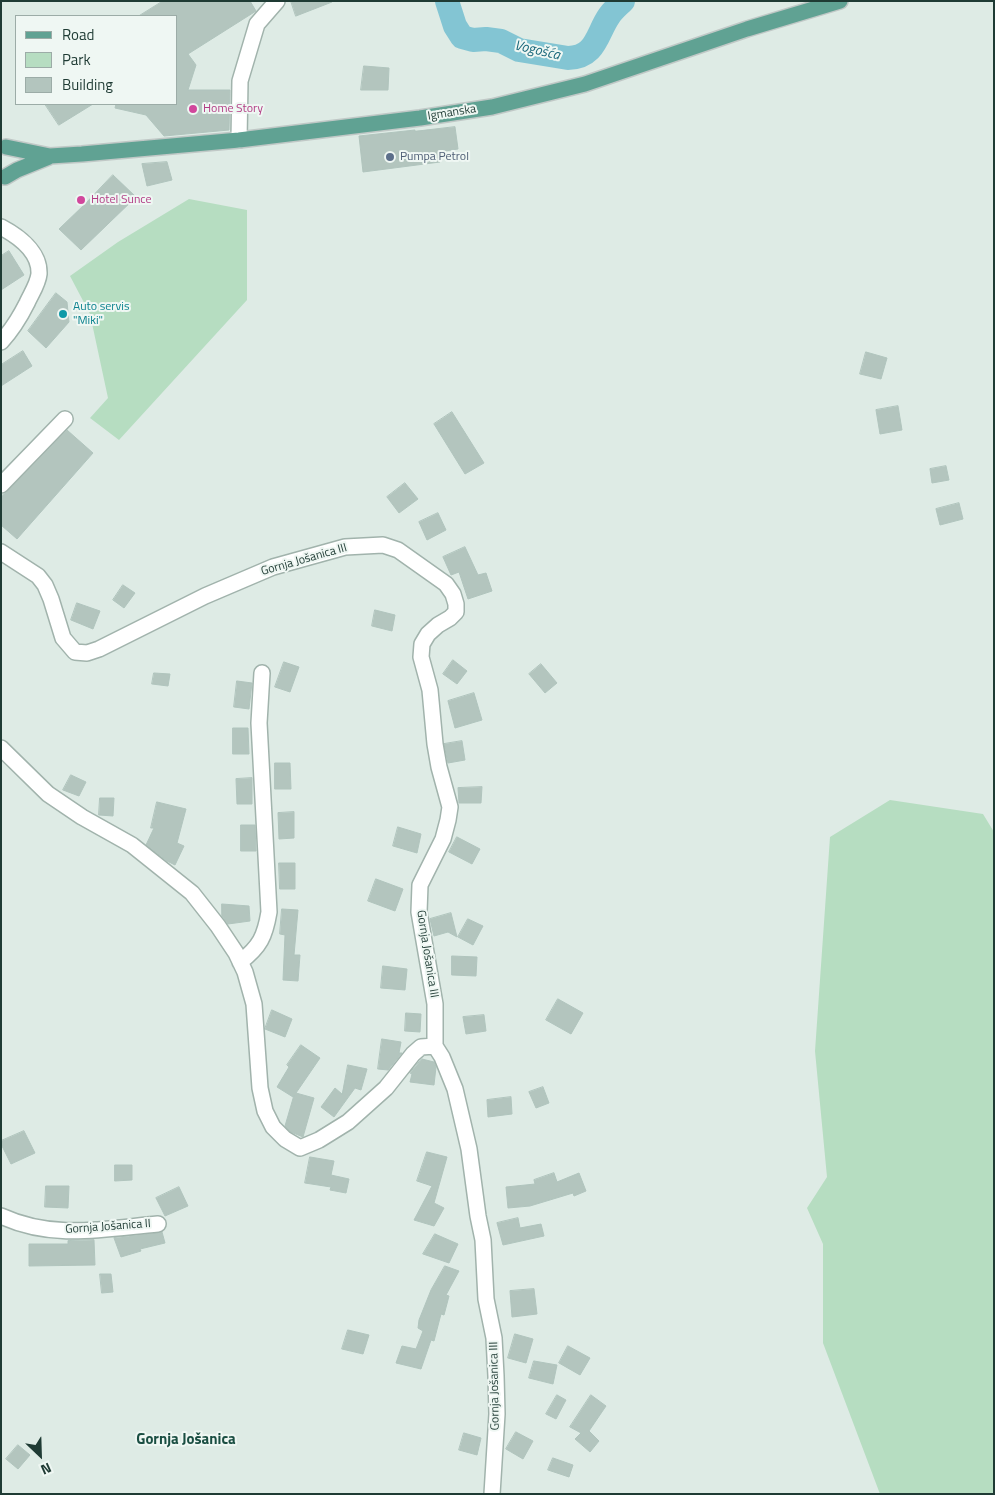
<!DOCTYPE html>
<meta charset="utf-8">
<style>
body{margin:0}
#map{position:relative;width:995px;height:1495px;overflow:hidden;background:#deebe5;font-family:"Titillium Web",sans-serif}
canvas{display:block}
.frame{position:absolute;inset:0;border:2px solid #1f3b34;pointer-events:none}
.legend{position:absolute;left:15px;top:15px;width:162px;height:90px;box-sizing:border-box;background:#eff7f3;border:1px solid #9caca7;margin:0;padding:6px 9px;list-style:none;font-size:15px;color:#1f3b34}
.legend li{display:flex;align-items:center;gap:10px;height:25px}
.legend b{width:25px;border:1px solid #9caca7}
.north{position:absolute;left:15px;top:1430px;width:50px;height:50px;-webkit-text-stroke:4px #eff7f3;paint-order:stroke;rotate:156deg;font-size:14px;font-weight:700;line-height:20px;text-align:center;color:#1f3b34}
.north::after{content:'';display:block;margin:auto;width:18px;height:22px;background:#1f3b34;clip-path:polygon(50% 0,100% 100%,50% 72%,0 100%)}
</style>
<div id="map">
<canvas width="995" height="1495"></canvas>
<div class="frame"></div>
<ul class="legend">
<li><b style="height:6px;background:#60a293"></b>Road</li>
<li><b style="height:14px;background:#b6ddc1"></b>Park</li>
<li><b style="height:14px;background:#b3c5be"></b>Building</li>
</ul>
<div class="north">N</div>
</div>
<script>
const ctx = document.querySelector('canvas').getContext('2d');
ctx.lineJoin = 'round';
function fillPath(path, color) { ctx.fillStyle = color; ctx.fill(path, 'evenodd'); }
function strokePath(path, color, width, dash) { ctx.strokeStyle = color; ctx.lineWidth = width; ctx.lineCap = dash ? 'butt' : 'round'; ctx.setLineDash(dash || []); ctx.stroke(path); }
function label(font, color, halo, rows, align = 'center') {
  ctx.font = font + ' "Titillium Web",sans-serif'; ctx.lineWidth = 4; ctx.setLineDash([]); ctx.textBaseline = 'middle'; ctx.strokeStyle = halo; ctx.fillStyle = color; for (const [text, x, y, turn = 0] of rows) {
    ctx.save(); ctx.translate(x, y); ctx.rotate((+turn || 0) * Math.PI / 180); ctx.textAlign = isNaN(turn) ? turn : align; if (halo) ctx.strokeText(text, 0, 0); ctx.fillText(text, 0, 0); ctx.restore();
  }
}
fillPath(new Path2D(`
 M189,199L247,210V300L119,440L90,418L108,398L90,314L70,276L118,242Z
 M890,800L983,814L994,832V1494H880L823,1343V1244L807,1208L827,1177L815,1051L830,837Z`), '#b6ddc1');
strokePath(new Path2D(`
 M447,1L455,26L462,37L473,40L486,39L501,41L519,50L568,58C596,58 597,33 609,16C613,10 618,6 623,1`), '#83c5d3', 24);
const building = new Path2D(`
 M163,1H250L256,11L188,54L196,65L188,90H230L229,130L164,136L146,115L115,108L116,104H176V16H139Z
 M291,1H332V2L296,16Z
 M364,66L389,68L388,90H361Z
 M45,104H93L59,125Z
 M455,127L458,149L439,152L440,162L363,172L359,136L415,130V131Z
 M167,162L172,180L147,186L142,164Z
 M113,175L136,197L81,250L59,229L85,204Z
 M9,251L24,275L1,290V256Z
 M56,293L67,302L69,322L46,348L28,331Z
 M23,351L32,366L1,386V365Z
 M866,352L887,358L881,379L860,374Z
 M898,406L902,430L880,434L876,410Z
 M452,412L484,463L465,474L434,424Z
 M67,430L93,453L17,539L1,525V497Z
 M946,466L949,480L932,483L930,469Z
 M405,483L418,499L399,513L387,497Z
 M959,503L963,519L940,525L936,509Z
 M438,513L446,530L427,540L419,522Z
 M465,547L478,575L486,573L492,591L468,599L459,572L451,575L443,557Z
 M123,585L135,593L124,608L113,600Z
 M77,603L100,611L93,629L71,620Z
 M375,610L395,615L392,631L372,626Z
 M453,660L467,671L457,684L443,674Z
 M284,662L299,667L290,692L275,687Z
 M541,664L557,683L545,693L529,674Z
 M154,673L170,674L168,686L152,684Z
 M237,681L252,683L249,709L234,707Z
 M474,693L482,720L455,728L448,701Z
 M233,728H248L249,754H233Z
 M462,741L465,760L448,763L444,744Z
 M275,763H290L291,789H275Z
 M71,775L86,782L79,796L63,790Z
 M252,778V804H237L236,779Z
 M482,787L481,803H459L458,788Z
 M100,798H114L113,816L99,815Z
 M157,802L186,809L177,843L184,846L175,865L167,861L146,845L154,828H151Z
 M294,812V838L279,839L278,813Z
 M241,825H255L256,851H241Z
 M398,827L421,834L417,853L393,846Z
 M457,837L480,849L472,864L449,852Z
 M279,863H295V889H280Z
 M376,879L403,889L395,911L368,901Z
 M222,904L249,906L250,921L228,924L222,916Z
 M282,909L298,910L294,955H300L298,981L283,980L285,935L280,934Z
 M451,913L457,937L448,932L434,936L430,919Z
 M468,919L483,926L473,945L458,937Z
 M452,956L477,957L476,976L452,975Z
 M383,966L407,969L405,990L381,988Z
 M558,999L583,1013L571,1034L546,1020Z
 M272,1010L292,1019L285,1037L265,1029Z
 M406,1013L421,1014L420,1032L405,1031Z
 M484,1015L486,1031L466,1034L463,1017Z
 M382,1039L401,1042L399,1053H402L388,1070L378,1069Z
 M301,1045L320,1058L296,1093L314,1098L303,1137L291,1132L285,1126L294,1095L293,1097L277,1087L289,1067L287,1065Z
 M422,1059L434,1062L436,1067L434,1085L410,1082L412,1074L410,1073Z
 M348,1065L367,1069L361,1090L355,1088L334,1117L321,1107L335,1088L342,1094Z
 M543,1087L549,1103L536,1108L529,1092Z
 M511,1097L512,1114L488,1117L487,1100Z
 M24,1131L35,1153L11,1164L1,1144V1141Z
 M427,1152L447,1157L434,1203L444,1208L434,1226L414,1220L432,1186L417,1181Z
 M310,1157L334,1161L331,1175L349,1179L346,1193L330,1190L331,1187L305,1183Z
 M115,1165H132V1180L115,1181Z
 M554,1173L557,1182L579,1173L586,1191L574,1196L573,1193L530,1206L508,1208L506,1187L535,1184L534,1180Z
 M46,1186H69L68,1208L45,1207Z
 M179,1187L188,1206L165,1216L156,1198Z
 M518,1218L520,1228L541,1224L544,1236L503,1245L497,1223Z
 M162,1232L165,1243L140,1249L141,1251L121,1257L114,1238Z
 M435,1234L458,1244L449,1263L423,1254Z
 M94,1240L95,1265L29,1266V1244H68V1241Z
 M445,1266L459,1271L446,1295L449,1296L444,1315L441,1314L434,1341L431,1340L421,1369L396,1363L402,1346L416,1349L423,1331L418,1328L419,1320L431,1290Z
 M100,1274H111L113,1292L102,1293Z
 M534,1289L537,1314L512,1317L510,1291Z
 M348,1330L369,1335L363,1354L342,1349Z
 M515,1334L533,1339L526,1363L508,1358Z
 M568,1346L590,1358L580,1375L559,1363Z
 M534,1361L557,1365L553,1384L529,1378Z
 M557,1395L566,1400L556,1419L546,1414Z
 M591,1395L606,1406L589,1431L599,1441L590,1452L575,1439L581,1433L570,1427Z
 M516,1432L533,1441L523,1459L506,1449Z
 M464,1433L481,1438L477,1455L459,1450Z
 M18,1445L30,1455L18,1469L6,1459Z
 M553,1458L573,1465L569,1477L548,1470Z`);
fillPath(building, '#b3c5be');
strokePath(building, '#b0c4bd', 1);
const street = new Path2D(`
 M239,140L240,81L257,24L277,1
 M1,227C18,236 40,252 39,274C38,284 31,294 27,303C20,317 12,330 1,342
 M1,485L65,419
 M1,552L38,576L45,585L51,599L63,638L75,652L87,653L99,649L205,596L273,567L345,547L383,545L398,550L446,584L453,594L456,604V612L450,618L438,625L428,634L422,644L421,657L430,690L435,744L439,767L450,807L448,820L443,839L420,885L419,912L435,1004V1046
 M1,748L48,794L82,817L132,845L192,893L218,926L236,953L245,972L254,1004L260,1088L265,1111L273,1127L285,1139L300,1148L319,1140L348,1122L386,1088L413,1054L421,1047L435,1046L442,1057L455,1089L469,1149L478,1216L483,1240L486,1299L494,1338L496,1376L497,1414L492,1494
 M240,962C260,947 265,936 269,912L259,723L262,673
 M1,1216C53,1240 103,1229 158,1224`);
const primary = new Path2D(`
 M6,147L50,156L82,154L239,140L420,118L492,107L585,84L747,29L840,1
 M5,177L17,170L49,157`);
strokePath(street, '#a1b3ac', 18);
strokePath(primary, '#c0c8c6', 18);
strokePath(street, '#fff', 15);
strokePath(primary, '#60a293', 15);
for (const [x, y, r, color] of [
 [193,109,5,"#d1479c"],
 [390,157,5,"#5c6f8a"],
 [81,200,5,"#d1479c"],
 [63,314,5,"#0f9aa8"]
]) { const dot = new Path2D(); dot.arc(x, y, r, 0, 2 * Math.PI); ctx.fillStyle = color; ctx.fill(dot); strokePath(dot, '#eff7f3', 2); }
label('12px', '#b23c85', '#eff7f3', [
 ["Home Story",203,109],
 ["Hotel Sunce",91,200]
], 'left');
label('12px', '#1f3b34', '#eff7f3', [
 ["Igmanska",452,113,-9],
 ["Gornja Jošanica III",304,560,-16],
 ["Gornja Jošanica III",427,954,81],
 ["Gornja Jošanica II",108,1227,-4],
 ["Gornja Jošanica III",495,1386,-91]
]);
label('12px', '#4e5e75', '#eff7f3', [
 ["Pumpa Petrol",400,157]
], 'left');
label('12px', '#0d838f', '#eff7f3', [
 ["Auto servis",73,307],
 ["\"Miki\"",73,321]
], 'left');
label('italic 14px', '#176679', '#eff7f3', [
 ["Vogošća",537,51,13]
]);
label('bold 15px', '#1a4e42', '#eff7f3', [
 ["Gornja Jošanica",186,1440]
]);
</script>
